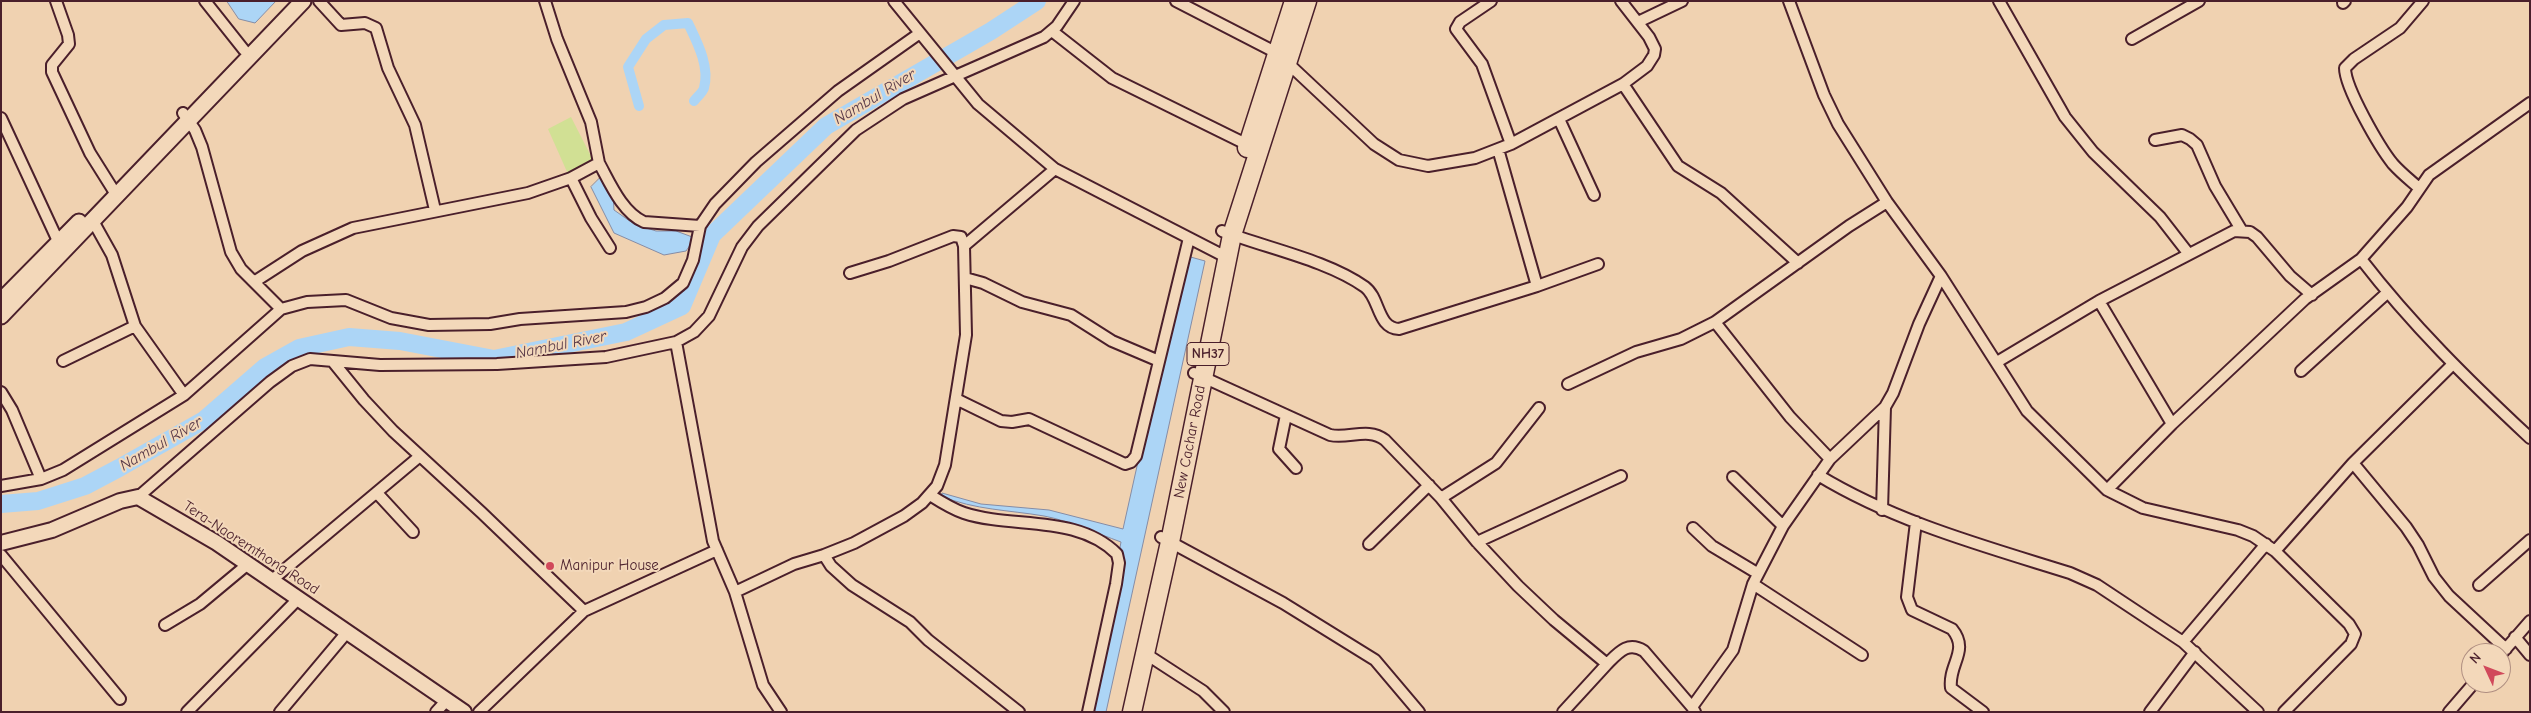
<!DOCTYPE html>
<style>
body{margin:0}
#map{position:relative;width:2531px;height:713px;overflow:hidden;background:#f0d2b1;font-family:"Comic Neue",sans-serif}
canvas{display:block}
.frame{position:absolute;inset:0;border:2px solid #4a1f2b;pointer-events:none}
.north{position:absolute;left:2461px;top:643px;width:50px;height:50px;box-sizing:border-box;background:#f3d8ba;border:1px solid #af8e81;border-radius:50%;rotate:313deg;font-size:14px;font-weight:700;line-height:20px;text-align:center;color:#4a1f2b}
.north::after{content:'';display:block;margin:auto;width:18px;height:22px;background:#d1495b;clip-path:polygon(50% 0,100% 100%,50% 72%,0 100%)}
</style>
<div id="map">
<canvas width="2531" height="713"></canvas>
<div class="frame"></div>
<div class="north">N</div>
</div>
<script>
const ctx = document.querySelector('canvas').getContext('2d');
ctx.lineJoin = 'round';
function fillPath(path, color) { ctx.fillStyle = color; ctx.fill(path, 'evenodd'); }
function strokePath(path, color, width, dash) { ctx.strokeStyle = color; ctx.lineWidth = width; ctx.lineCap = dash ? 'butt' : 'round'; ctx.setLineDash(dash || []); ctx.stroke(path); }
function label(font, color, halo, rows, align = 'center') {
  ctx.font = font + ' "Comic Neue",sans-serif'; ctx.lineWidth = 4; ctx.setLineDash([]); ctx.textBaseline = 'middle'; ctx.strokeStyle = halo; ctx.fillStyle = color; for (const [text, x, y, turn = 0] of rows) {
    ctx.save(); ctx.translate(x, y); ctx.rotate((+turn || 0) * Math.PI / 180); ctx.textAlign = isNaN(turn) ? turn : align; if (halo) ctx.strokeText(text, 0, 0); ctx.fillText(text, 0, 0); ctx.restore();
  }
}
fillPath(new Path2D(`
 M571,117L594,162L568,174L548,129Z`), '#d1e094');
const water = new Path2D(`
 M227,1H276L255,23L239,19Z
 M602,176L613,193L614,210L634,224L656,231H676L695,238L686,251L664,255L614,233L591,187Z
 M1187,256L1205,261L1106,712H1089L1121,542C1096,533 1070,521 1044,516C1009,510 975,510 941,496L942,493L981,504L1049,510L1123,529L1160,363Z`);
fillPath(water, '#acd5f6');
strokePath(water, '#858ca5', 1);
strokePath(new Path2D(`
 M639,106L628,67L646,39L664,25L688,23C697,42 710,66 704,88C703,92 697,97 694,101`), '#acd5f6', 10);
strokePath(new Path2D(`
 M1,504L38,501L85,486L119,468L204,420L265,367L299,348L349,337L400,341L494,359L626,332L682,306L712,235L826,126L991,31L1037,1`), '#acd5f6', 18);
const street = new Path2D(`
 M56,1L68,35L69,44L52,65V72L90,153L117,196
 M205,1L244,50
 M319,1L341,25L365,23L376,28L388,68L415,125L435,210
 M894,1L978,104L1055,169L1228,258
 M1176,1L1277,53L1374,144L1399,160L1428,166L1475,158L1511,144L1623,84L1647,66L1654,55L1655,49L1649,37L1621,1
 M1491,1L1460,22L1456,29L1482,64L1511,144
 M1789,1L1824,95L1838,124L1887,202L1941,276L2027,411L2107,490L2143,508L2238,530L2253,536L2275,551L2349,624L2355,634L2351,644L2284,712
 M1999,1L2065,117L2093,152L2160,217L2188,253
 M2343,3L2345,1
 M1638,22L1682,1
 M1052,31L1112,78L1248,145
 M2132,39L2199,1
 M1623,84L1678,166L1721,193L1798,263
 M183,113L195,130L202,147L231,252L241,269L254,282L302,251L353,228L528,193L571,178L599,163L591,122L557,39L545,1
 M1,118L58,241
 M1559,119L1594,195
 M2155,140L2182,135L2190,139L2197,145L2215,186L2242,231
 M1498,149L1537,286L1598,264
 M599,163C610,183 622,212 644,222L700,226L715,204L756,162L838,91L920,33
 M571,178L591,218L610,248
 M2419,188C2410,180 2401,173 2393,164C2380,148 2345,88 2345,68L2354,59L2400,28L2423,1
 M93,221L112,255L135,326L184,395
 M1222,231C1266,248 1327,260 1365,287C1380,298 1377,328 1399,329L1537,286
 M2361,259C2412,325 2469,381 2530,438
 M850,273L889,261L953,236L961,237L964,246
 M965,278L983,283L1022,302L1071,315L1112,341L1159,361
 M254,282L281,309L307,302L346,300L391,318L429,325L490,324L520,319L626,312L646,307L665,298L683,283L693,260L700,226
 M2099,301L2172,424
 M1715,322L1790,417L1830,459
 M676,342L713,541L735,592L763,685L781,712
 M63,361L135,326
 M1997,362L2099,301L2234,231L2250,232L2257,237L2290,276L2312,295
 M334,363L364,400L393,431L482,513L584,611
 M2301,371L2387,293
 M1194,373L1330,435C1349,439 1368,427 1385,440L1441,498L1477,542L1518,586L1554,620L1607,664L1563,712
 M1568,384L1636,352L1681,339L1715,322L1849,226L1887,202
 M1,392L12,410L41,479L1,486
 M956,399L1001,421L1012,422L1029,419L1125,464L1131,462L1136,456L1189,238
 M1286,415L1279,449L1296,468
 M2353,463L2406,527L2418,545L2434,577L2449,596L2506,649
 M1818,475C1895,522 1984,546 2070,573L2097,585L2183,642L2258,712
 M1733,477L1783,526
 M41,479L63,470L184,395L281,309
 M2107,490L2172,424L2305,299L2361,259L2407,207L2429,175L2530,103
 M377,493L413,532
 M930,495C941,502 952,509 964,513C1013,529 1077,514 1117,554L1119,563L1116,584L1088,712
 M138,497L270,382L292,366L310,359L380,365L497,364L606,357L676,342L694,332L709,316L742,247L758,226L856,130L903,99L1044,37L1057,26L1074,1
 M1441,498L1496,463L1539,408
 M1882,510L1885,407
 M1916,522L1907,597L1912,610L1952,629C1970,651 1948,664 1951,688L1983,712
 M1693,528L1712,546L1757,573
 M1161,537L1283,603L1375,660L1419,712
 M1477,542L1621,476
 M1369,544L1429,485
 M2275,551L2353,463L2452,365
 M1,555L120,699
 M824,555L831,566L852,585L910,622L928,640L1019,712
 M272,580L420,456
 M1753,584L1862,655
 M2479,585L2530,540
 M735,592L794,564L824,555L854,543L904,516L922,503L937,486L945,465L966,335L964,246L1055,169
 M165,625L200,604L248,564
 M2515,637L2530,655
 M2183,642L2266,544
 M2503,652L2530,621
 M1146,654L1203,691L1224,712
 M1607,664C1619,652 1628,641 1644,651L1692,707
 M187,712L298,599
 M280,712L348,631
 M436,712L447,700
 M479,712L584,611L717,550
 M1695,712L1692,707L1733,650L1753,584L1783,526L1830,459L1885,407L1893,393L1919,324L1941,276
 M2150,712L2195,652
 M2449,712L2474,683`);
const secondary = new Path2D(`
 M1,543L52,530L120,501L138,497L217,543L464,712`);
const primary = new Path2D(`
 M1,301L79,222
 M1,316L303,1`);
const highway = new Path2D(`
 M1247,148L1294,1
 M1132,712L1170,542L1232,235L1307,1`);
strokePath(street, '#4a1f2b', 14);
strokePath(secondary, '#4a1f2b', 18);
strokePath(primary, '#4a1f2b', 19);
strokePath(highway, '#4a1f2b', 21);
strokePath(street, '#f3d8ba', 10);
strokePath(secondary, '#f3d8ba', 14);
strokePath(primary, '#f3d8ba', 15);
strokePath(highway, '#f3d8ba', 18);
for (const [x, y, r, color] of [
 [550,566,5,"#d1495b"]
]) { const dot = new Path2D(); dot.arc(x, y, r, 0, 2 * Math.PI); ctx.fillStyle = color; ctx.fill(dot); strokePath(dot, '#f3d8ba', 2); }
for (const [x, y, w] of [
 [1208,354,42]
]) { const box = new Path2D(); box.roundRect(x - w / 2, y - 11.5, w, 23, 4); ctx.fillStyle = '#f3d8ba'; ctx.fill(box); strokePath(box, '#4a1f2b', 1); }
label('bold 14px', '#4a1f2b', null, [
 ["NH37",1208,354]
]);
label('15px', '#4a1f2b', '#f3d8ba', [
 ["New Cachar Road",1190,442,-79],
 ["Tera-Naoremthong Road",251,548,33]
]);
label('15px', '#4a1f2b', '#f3d8ba', [
 ["Manipur House",560,566]
], 'left');
label('italic 16px', '#593a49', '#f3d8ba', [
 ["Nambul River",875,97,-31],
 ["Nambul River",561,345,-11],
 ["Nambul River",161,444,-30]
]);
</script>
